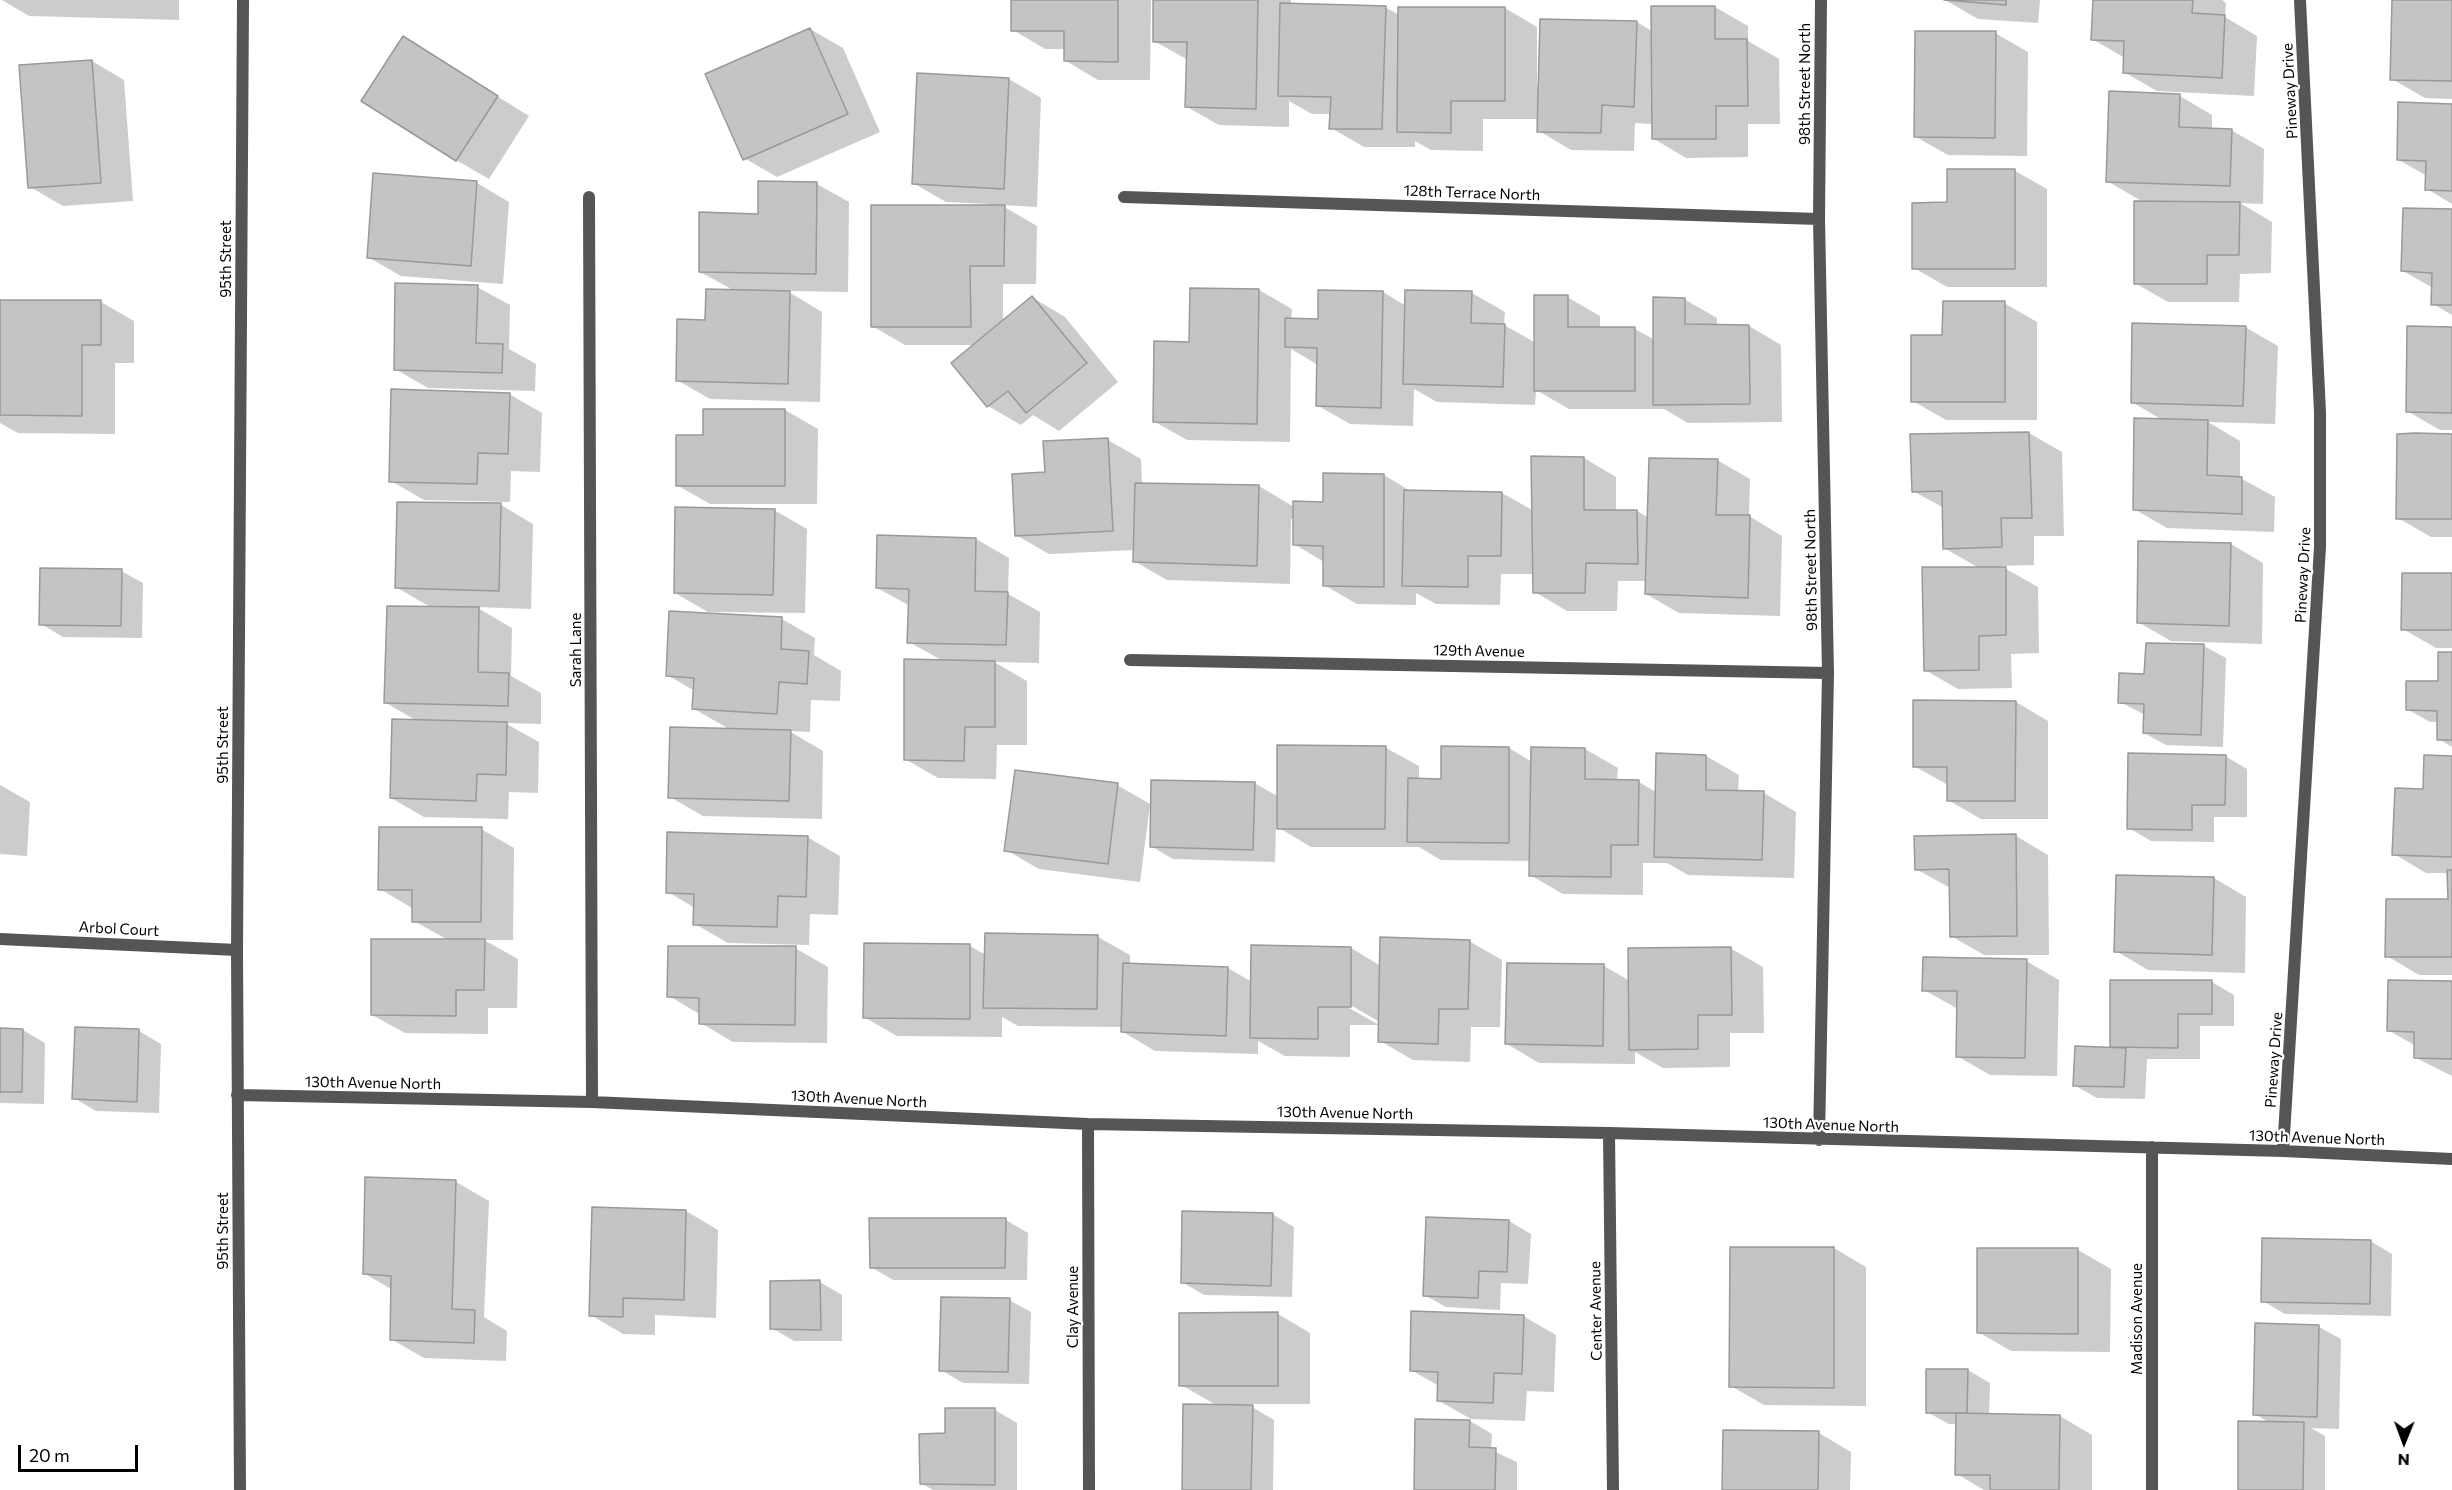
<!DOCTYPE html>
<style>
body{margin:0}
#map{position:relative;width:2452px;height:1490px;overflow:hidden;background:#fff;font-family:Commissioner,sans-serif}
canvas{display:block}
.north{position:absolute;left:2374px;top:1412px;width:60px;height:60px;-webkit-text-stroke:4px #fff;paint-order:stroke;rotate:181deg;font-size:16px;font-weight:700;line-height:24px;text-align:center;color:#000}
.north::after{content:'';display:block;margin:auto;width:21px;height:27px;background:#000;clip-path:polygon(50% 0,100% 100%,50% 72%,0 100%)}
.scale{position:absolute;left:18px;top:1445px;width:120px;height:27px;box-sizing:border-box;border:3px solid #000;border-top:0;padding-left:8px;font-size:18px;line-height:21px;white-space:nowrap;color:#000;-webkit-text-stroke:4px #fff;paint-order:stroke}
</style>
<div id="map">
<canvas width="2452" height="1490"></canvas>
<div class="north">N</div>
<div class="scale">20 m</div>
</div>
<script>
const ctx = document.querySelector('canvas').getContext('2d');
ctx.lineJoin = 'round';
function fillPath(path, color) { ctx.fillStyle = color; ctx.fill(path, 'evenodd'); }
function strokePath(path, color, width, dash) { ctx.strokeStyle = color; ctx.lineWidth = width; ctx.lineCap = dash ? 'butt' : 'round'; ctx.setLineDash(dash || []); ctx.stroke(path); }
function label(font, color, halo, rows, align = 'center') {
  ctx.font = font + ' Commissioner,sans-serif'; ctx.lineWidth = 4.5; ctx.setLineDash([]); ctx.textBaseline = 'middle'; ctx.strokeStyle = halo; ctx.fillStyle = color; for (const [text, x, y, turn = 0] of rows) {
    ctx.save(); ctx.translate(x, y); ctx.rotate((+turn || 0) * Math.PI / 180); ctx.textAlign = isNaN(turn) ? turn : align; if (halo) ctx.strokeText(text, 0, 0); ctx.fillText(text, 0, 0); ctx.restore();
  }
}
fillPath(new Path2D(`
 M2,0H179V20L29,16Z
 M1013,0H1151L1150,80H1098L1066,61V49H1045L1013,30Z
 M1155,0H1291V5L1385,7L1399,15L1505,8L1537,27V86H1540L1637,22L1653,32L1715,7L1748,26V41L1779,59L1780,124H1748V157L1686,158L1654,139L1653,124L1635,123L1634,151L1571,150L1539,131V119H1483V151L1431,150L1415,141V147H1364L1331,128L1332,114H1312L1289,101V127L1219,125L1187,107L1188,60L1154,41Z
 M1945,0H2040L2038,23L1978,19Z
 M2094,0H2222L2226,3L2225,17L2257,36L2254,96L2157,91L2124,72L2125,58L2092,39Z
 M2393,0H2452V99L2425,98L2392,79Z
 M810,29L843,48L880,132L777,177L744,158Z
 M1995,33L2028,52L2027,156L1948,155L1916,137Z
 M403,38L529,116L489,179L456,160Z
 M92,61L124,80L133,201L63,206L30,187Z
 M1009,79L1041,98L1037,207L1001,205L1037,226L1036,284H1003V322L1033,298L1065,317L1118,382L1059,431L1033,415L1021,425L988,406L976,345H905L872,326L990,207V204L946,202L913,183Z
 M2180,96L2212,115V130H2231L2264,149L2263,204L2240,203L2272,222L2271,273L2240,274L2239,302H2168L2135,283L2145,203L2107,181Z
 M2452,105V204L2427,189V176L2399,160Z
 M2015,171L2047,189V287H1947L1914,268L1948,204Z
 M477,183L509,202L503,284L401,276L368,257Z
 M817,184L849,202L848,292L787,291L822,312L820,402L710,399L677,380L706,321L735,291L700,272L759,215Z
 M2452,210V315L2433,304V288L2403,271Z
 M477,287L510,305L509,349L536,364L535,391L428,388L395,369Z
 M1259,290L1292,309L1291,320L1319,321L1383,292L1406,306L1472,293L1505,312L1504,325L1536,343L1567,297L1600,316V329H1635L1655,340L1684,299L1717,318V326H1749L1781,345L1782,422L1688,423L1664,409H1569L1536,390L1535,405L1437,402L1414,389L1413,426L1350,424L1317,405L1318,365L1291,349L1290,442L1187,440L1155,422L1190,344Z
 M0,302H101L134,321V363H115V434L18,433L0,423Z
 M2004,303L2037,322V420H1946L1913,401L1943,336Z
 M2245,327L2278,346L2275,424L2208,422L2240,441V478L2275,497L2274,532L2167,528L2134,509L2164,421L2132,402Z
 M2452,328V430H2440L2407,411Z
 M509,394L542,413L540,472L511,471L510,502L424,500L391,481Z
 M705,410H785L818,429L817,504H710L677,485L704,436Z
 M2029,433L2062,452L2064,536H2034V565L2001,566L2038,587L2039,653L2011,654L2012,688L1958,689L1925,670L1981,569L1944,548V508L1913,491L1912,436Z
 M2452,436V537H2431L2398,518Z
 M1108,440L1141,459L1142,484L1259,486L1294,507L1324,503L1384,475L1412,492L1502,493L1534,511L1584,458L1616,477V511H1637L1649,518L1717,460L1750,479L1749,516L1782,536L1780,616L1679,613L1646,594L1647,581H1618L1617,611H1567L1535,592L1534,574H1501L1500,605L1436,604L1416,593V605L1357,604L1324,585V562L1294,544V519H1291L1290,584L1167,580L1134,561L1135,550L1049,554L1016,535L1046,474Z
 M501,505L533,524L531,609L476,607L512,628L511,676L541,693V724L505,723L539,742L538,793L509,792L508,819L424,817L391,798L419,722L386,703L432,608L396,587Z
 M774,510L807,529L805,613L708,612L675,593Z
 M976,539L1009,558L1008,594L1040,612L1039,663L994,662L1027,681V745H997L996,779L938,778L905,759L943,661L909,642L910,606L877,588Z
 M2231,544L2263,563L2262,644L2171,641L2138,622Z
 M121,571L143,583L142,638L63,637L41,624Z
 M2452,575V648H2436L2403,629Z
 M671,613L782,619L815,638L814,655L841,671L840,701L811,700L810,732L789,731L823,751L822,819L703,816L670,797L731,730L694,709L695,691L667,675Z
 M2204,646L2226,658L2223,747L2166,745L2144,733L2145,715L2120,702L2146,676Z
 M2452,653V747L2439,739V722H2430L2407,709L2439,682Z
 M2016,702L2048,721V819H1981L1948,800V785L1914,766Z
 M1279,746L1386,748L1419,766V780H1443L1509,748L1532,762L1585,749L1618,768L1617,782H1639L1656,792L1706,756L1739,775L1738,792L1764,793L1796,812L1794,878L1688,875L1667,863H1643V895L1563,894L1530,875L1531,861L1441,860L1419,847H1311L1276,826L1275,862L1173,859L1151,846L1152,805H1150L1140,882L1039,869L1006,850L1117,785L1152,805L1254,783L1279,797Z
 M2225,756L2247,769V817H2214V842L2151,841L2129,828Z
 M2452,758V975H2419L2387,956L2449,901V873H2426L2394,854L2424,791Z
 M0,785L30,802L27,856L0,854Z
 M481,829L514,848L513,940H484L518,959L517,1008H488V1034L405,1033L372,1015L448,940L414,921L412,908L380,889Z
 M2016,836L2048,855L2049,955H1984L1951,936L1950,888L1916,869Z
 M807,837L840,856L838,915L810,914L809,945L728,943L695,924V908L668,892Z
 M2214,878L2246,897L2245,973L2148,970L2116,951Z
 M1098,937L1130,955V965L1228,968L1252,982L1351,948L1381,966L1469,941L1502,960L1500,1027H1471L1470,1062L1413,1060L1380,1041V1022L1345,1002L1344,1005L1379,1025H1350V1057L1285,1056L1258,1041V1054L1155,1051L1123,1032V1027L1018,1026L1002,1017V1037L897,1036L864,1017L970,946L986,955Z
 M795,948L828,967L827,1043L733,1042L701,1023V1015L669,996Z
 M1730,948L1763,967L1764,1033H1730V1067L1663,1068L1635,1052V1064L1539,1063L1507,1044L1604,966L1630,981Z
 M2026,961L2059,980L2057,1076L1990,1075L1957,1056L1958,1009L1924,990Z
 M2112,981L2212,982L2234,995V1026H2200V1059H2147L2145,1099L2097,1098L2074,1085L2111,1049Z
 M2452,982V1076L2416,1058V1046L2388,1030Z
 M77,1028L139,1031L161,1044L159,1113L96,1111L74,1098Z
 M0,1030H23L45,1043L44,1104L0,1103Z
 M456,1182L489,1201L484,1317L507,1331L506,1361L424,1358L391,1339L393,1290L365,1274Z
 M686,1211L718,1230L716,1318L655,1315V1335L623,1334L591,1315Z
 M1272,1214L1294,1227L1292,1297L1204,1295L1182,1282Z
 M1006,1220L1028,1233L1027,1280H893L871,1267Z
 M1509,1221L1531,1234L1528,1284L1501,1283L1500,1310L1446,1307L1424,1295Z
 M2370,1241L2392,1254L2391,1316L2285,1314L2263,1301Z
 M1834,1248L1866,1267V1406L1764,1405L1731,1386Z
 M2078,1250L2111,1269L2110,1352L2011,1351L1978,1332Z
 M771,1282H820L842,1295V1341H794L772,1328Z
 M1009,1300L1031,1312L1029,1384L963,1383L941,1370Z
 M1278,1314L1310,1333V1404H1230V1407H1252L1274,1420L1273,1490H1183L1218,1406L1181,1385Z
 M1523,1316L1556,1335L1554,1392L1527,1391L1525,1421L1471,1419L1439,1401V1386L1411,1370Z
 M2319,1327L2341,1339L2339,1429L2311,1428L2325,1436V1490H2239L2270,1423L2255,1414Z
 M1968,1370L1990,1383L1989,1415L2060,1416L2092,1435V1490H1984L1957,1474L1958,1424H1949L1927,1412Z
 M995,1410L1017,1423V1490H933L921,1483L946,1435Z
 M1470,1421L1492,1434L1491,1450L1517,1462V1490H1416Z
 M1819,1433L1851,1452L1850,1490H1723Z`), '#0003');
const building = new Path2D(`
 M1011,0H1118V62L1064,61V31H1011Z
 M1153,0H1258L1256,109L1185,107L1187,42H1153Z
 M1944,0H2006V5Z
 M2093,0H2193L2192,13L2225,15L2222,78L2123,73L2124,41L2091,40Z
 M2392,0H2452V81L2390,80Z
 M1280,3L1386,6L1382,129H1329L1331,97L1278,96Z
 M1651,6H1715V39H1747L1748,106H1716V139H1652Z
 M1398,7H1505V101H1451V133L1397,132Z
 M1540,19L1637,21L1634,107L1602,105L1601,133L1537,132Z
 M810,28L848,114L743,160L705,74Z
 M1915,31H1996L1995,138L1914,137Z
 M403,36L498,96L456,161L361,101Z
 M92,60L101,183L28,188L19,65Z
 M917,73L1009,78L1004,189L912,184Z
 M2109,91L2180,94L2179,127L2232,129L2230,186L2106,182Z
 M2398,102L2452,104V191L2425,190L2426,161L2397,160Z
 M1947,169H2015V269H1912V203L1947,202Z
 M373,173L477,181L471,266L367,258Z
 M758,181L817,182L816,274L699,272V212L758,214Z
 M2134,201L2240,202L2239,255H2207V284H2134Z
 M871,205H1005L1004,266H970L971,327H871Z
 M2403,208L2452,209V305H2431L2432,273L2401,271Z
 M395,283L478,285L476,343L503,344L502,373L394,370Z
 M1190,288L1259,289L1257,424L1153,422L1154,341L1189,342Z
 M706,289L790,291L788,384L676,381L677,319L705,320Z
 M1318,290L1383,291L1381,408L1316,406L1317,348L1285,347V318L1318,319Z
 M1405,290L1472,291L1471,323L1505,324L1503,387L1403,384Z
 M1534,295H1568V327H1635V391H1534Z
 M1032,296L1087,363L1026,413L1008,391L987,407L951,363Z
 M1653,297L1685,298V324L1749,325L1750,404L1653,405Z
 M0,300H101V345H82V416L0,415Z
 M1943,301H2005V402H1911V335H1942Z
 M2132,323L2246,326L2243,406L2131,403Z
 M2407,326L2452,327V413L2406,412Z
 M391,389L510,393L508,454L478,453L477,484L389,482Z
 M703,409H785V486H676V435H703Z
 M2134,418L2208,420L2207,475L2242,477V514L2133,510Z
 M2029,432L2032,518H2001L2002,547L1943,549L1942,491L1912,492L1910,434Z
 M2415,433L2452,434V519H2396L2397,434Z
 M1108,438L1113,531L1015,536L1012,474L1045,472L1043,441Z
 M1531,456L1584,457V510H1637L1638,564L1586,563L1585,593H1533Z
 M1649,458L1718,459L1716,515H1750L1748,598L1645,594Z
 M1323,473L1384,474V587L1323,586V546L1293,545V501L1323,502Z
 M1135,483L1259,485L1257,566L1133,562Z
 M1404,490L1502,492L1501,556H1468V587L1402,586Z
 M397,502L501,503L499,591L395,588Z
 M675,507L775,509L773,595L674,593Z
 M877,535L976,538L975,591L1008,592L1006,645L907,643L909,589L876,588Z
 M2138,541L2231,543L2229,626L2137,623Z
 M1922,567H2006V635L1979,636V670L1924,671Z
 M40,568L122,569L121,626L39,625Z
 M2402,573H2452V630H2401Z
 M387,606L479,607L478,672L509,673L508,706L384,703Z
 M669,611L782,617L781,649L809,651L807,684L779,682L777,714L692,709L694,678L666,676Z
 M2146,643L2204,644L2201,735L2143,733L2144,704L2118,703L2119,673L2144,674Z
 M2438,652H2452V740H2437V711L2406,710V681H2438Z
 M904,659L995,661V727H965L964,761L904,760Z
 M1913,700L2016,701L2015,801H1947V767H1913Z
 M392,719L507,722L506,775L477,774L476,801L390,798Z
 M670,727L791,730L789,801L668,798Z
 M1277,745L1386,746L1385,829H1277Z
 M1441,746L1509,747V843L1407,842L1408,778L1441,779Z
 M1531,747L1585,748V779L1639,780L1638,845H1611V877L1529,876Z
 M1656,753L1706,755V790L1764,791L1762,860L1654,857Z
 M2128,753L2226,755L2225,805H2192V830L2127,829Z
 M2424,755L2452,756V857L2392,855L2395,788L2423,789Z
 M1015,770L1118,783L1108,864L1004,851Z
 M1151,780L1255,782L1253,850L1150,847Z
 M379,827H482L481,922H412V890H378Z
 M667,832L808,836L806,897L778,896L777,927L693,925L694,894L666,893Z
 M2016,834L2017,936L1950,937L1949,869L1915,870L1914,836Z
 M2447,870H2452V957H2385L2386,899H2448Z
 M2116,875L2214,877L2212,955L2114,952Z
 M985,933L1098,935L1097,1009L983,1008Z
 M1380,937L1470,940L1468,1009H1439L1438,1044L1378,1042Z
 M371,939H485L484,990H456V1016L371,1015Z
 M864,943L970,944V1019L863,1018Z
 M1251,945L1351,947V1007H1318V1039L1250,1038Z
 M668,946H796L795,1025L699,1024V998L667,997Z
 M1731,947L1732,1015H1698V1049L1629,1050L1628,948Z
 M1923,957L2027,959L2025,1058L1956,1057L1957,991H1922Z
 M1123,963L1228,967L1226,1036L1121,1032Z
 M1507,963L1604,964L1603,1046L1505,1044Z
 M2110,980H2212V1014H2178V1048L2110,1047Z
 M2388,980L2452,981V1059L2414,1058V1032L2387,1031Z
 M75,1027L139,1029L137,1102L72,1099Z
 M0,1028L23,1029L22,1092H0Z
 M2075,1046L2126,1048L2124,1087L2073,1086Z
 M365,1177L456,1180L452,1309L475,1310L474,1343L390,1340L391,1276L363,1274Z
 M592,1207L686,1210L684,1300L623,1298V1317L589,1316Z
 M1182,1211L1273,1213L1271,1286L1181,1283Z
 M1426,1217L1509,1220L1507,1272L1479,1271L1478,1298L1423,1296Z
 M869,1218H1006L1005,1268H870Z
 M2262,1238L2371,1240L2370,1304L2261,1302Z
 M1730,1247H1834V1388L1729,1387Z
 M1977,1248H2078V1334L1977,1333Z
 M820,1280L821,1330L770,1329V1281Z
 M941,1297L1010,1298L1008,1372L939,1371Z
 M1411,1311L1524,1315L1522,1374L1494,1373L1493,1403L1437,1401L1438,1372L1410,1371Z
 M1278,1312V1386H1179V1313Z
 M2255,1323L2319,1325L2317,1417L2253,1415Z
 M1926,1369H1968L1967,1413H1926Z
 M1183,1404L1253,1405L1251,1490H1182Z
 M945,1408H995V1485L920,1484L919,1434L945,1433Z
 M1956,1413L2060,1415L2059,1490H1990V1475H1955Z
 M1415,1419L1470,1420L1469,1447L1496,1448L1495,1490H1414Z
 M2238,1421L2304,1422L2303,1490H2238Z
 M1723,1430L1819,1431L1818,1490H1722Z`);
fillPath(building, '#c4c4c4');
strokePath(building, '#999', 1.5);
strokePath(new Path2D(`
 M589,197L592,1102
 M1124,197L1819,219
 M1130,660L1828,673
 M0,939L237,950
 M237,1095L592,1102L1088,1124L1609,1133L2283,1151L2452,1159
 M1088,1124L1089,1490
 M1609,1133L1613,1490
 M1819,1140L1828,673L1819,219L1821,0
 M2283,1151L2320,547V412L2300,0
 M240,1490L237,950L243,0
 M2152,1490V1147`), '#555', 12);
label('15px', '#000', '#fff', [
 ["98th Street North",1805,84,-90],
 ["Pineway Drive",2290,91,-93],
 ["128th Terrace North",1472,193,2],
 ["95th Street",226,259,-90],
 ["98th Street North",1811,570,-91],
 ["Pineway Drive",2303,575,-87],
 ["Sarah Lane",576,650,-90],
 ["129th Avenue",1479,651,1],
 ["95th Street",223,745,-90],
 ["Arbol Court",119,929,3],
 ["Pineway Drive",2274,1060,-86],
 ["130th Avenue North",373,1083,1],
 ["130th Avenue North",859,1099,3],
 ["130th Avenue North",1345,1113,1],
 ["130th Avenue North",1831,1125,2],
 ["130th Avenue North",2317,1138,2],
 ["95th Street",223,1231,-90],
 ["Clay Avenue",1073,1307,-90],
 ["Center Avenue",1596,1311,-91],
 ["Madison Avenue",2137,1319,-90]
]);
</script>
